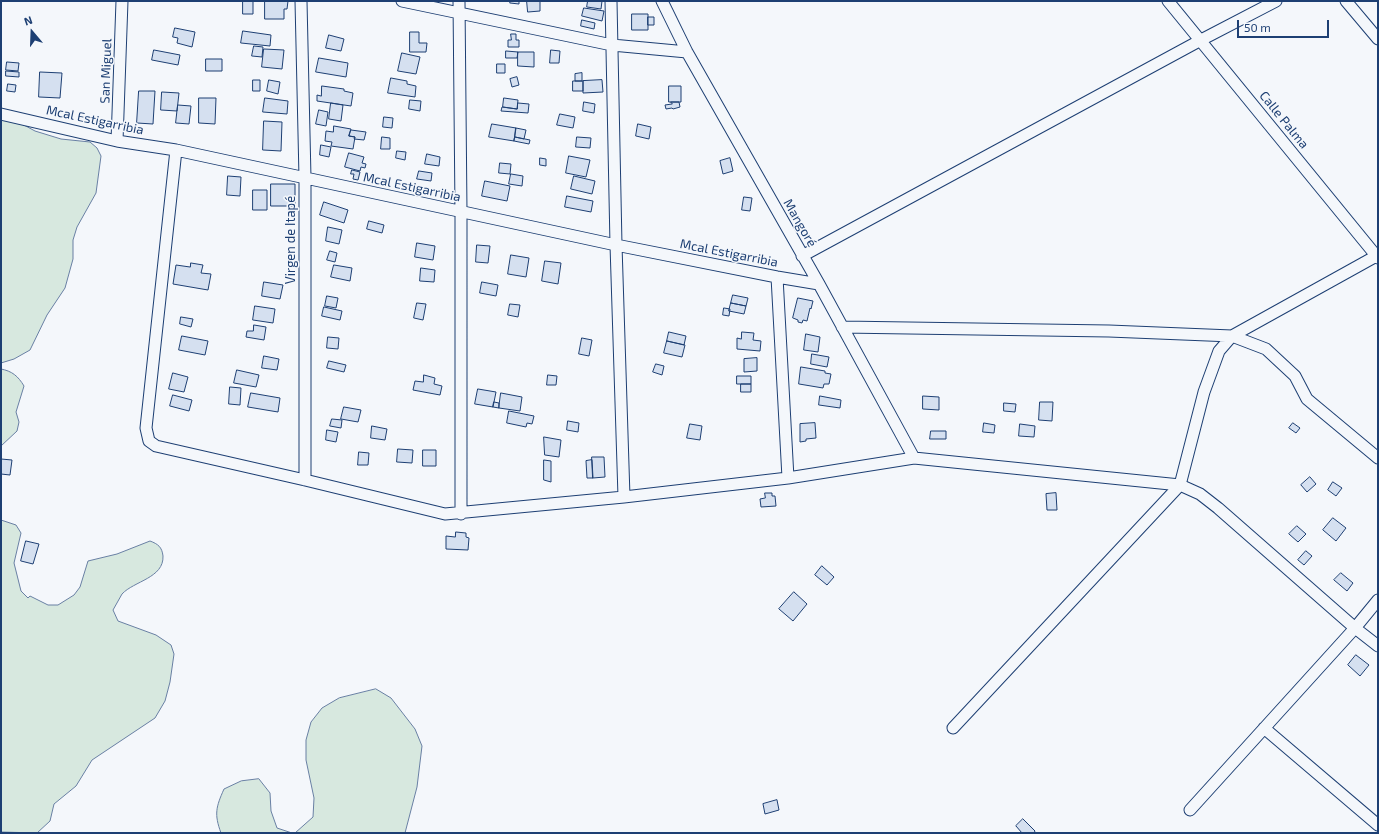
<!DOCTYPE html>
<meta charset="utf-8">
<style>
body{margin:0}
#map{position:relative;width:1379px;height:834px;overflow:hidden;background:#f4f7fb;font-family:"Exo 2",sans-serif}
canvas{display:block}
.frame{position:absolute;inset:0;border:2px solid #1d3f73;pointer-events:none}
.north{position:absolute;left:12px;top:12px;width:40px;height:40px;-webkit-text-stroke:3px #f4f7fb;paint-order:stroke;rotate:341deg;font-size:11px;font-weight:700;line-height:16px;text-align:center;color:#1d3f73}
.north::after{content:'';display:block;margin:auto;width:14px;height:18px;background:#1d3f73;clip-path:polygon(50% 0,100% 100%,50% 72%,0 100%)}
.scale{position:absolute;left:1237px;top:20px;width:92px;height:18px;box-sizing:border-box;border:2px solid #1d3f73;border-top:0;padding-left:5px;font-size:12px;line-height:14px;white-space:nowrap;color:#1d3f73;-webkit-text-stroke:3px #f4f7fb;paint-order:stroke}
</style>
<div id="map">
<canvas width="1379" height="834"></canvas>
<div class="frame"></div>
<div class="north">N</div>
<div class="scale">50 m</div>
</div>
<script>
const ctx = document.querySelector('canvas').getContext('2d');
ctx.lineJoin = 'round';
function fillPath(path, color) { ctx.fillStyle = color; ctx.fill(path, 'evenodd'); }
function strokePath(path, color, width, dash) { ctx.strokeStyle = color; ctx.lineWidth = width; ctx.lineCap = dash ? 'butt' : 'round'; ctx.setLineDash(dash || []); ctx.stroke(path); }
function label(font, color, halo, rows, align = 'center') {
  ctx.font = font + ' "Exo 2",sans-serif'; ctx.lineWidth = 3; ctx.setLineDash([]); ctx.textBaseline = 'middle'; ctx.strokeStyle = halo; ctx.fillStyle = color; for (const [text, x, y, turn = 0] of rows) {
    ctx.save(); ctx.translate(x, y); ctx.rotate((+turn || 0) * Math.PI / 180); ctx.textAlign = isNaN(turn) ? turn : align; if (halo) ctx.strokeText(text, 0, 0); ctx.fillText(text, 0, 0); ctx.restore();
  }
}
const green = new Path2D(`
 M1,115L11,118L35,131L61,139L90,142L97,148L101,156L96,193L77,227L73,240V259L65,288L47,315L30,350L14,359L1,363Z
 M1,369C12,371 18,376 24,386L16,412L19,422L17,431L1,446Z
 M1,520L16,525L21,533L14,563L21,591L28,598L30,596L48,605H58L74,595L80,587L88,561L117,554L150,541C158,544 162,547 163,556C164,578 134,581 122,594C119,599 116,605 113,610L118,621L156,635L171,645L174,654L170,682L165,701L155,718L92,760L76,786L54,804L50,821L37,833L1,832Z
 M376,689L391,698L415,729L422,746L417,787L405,833H295L313,817L314,798L306,760V740L311,722L322,708L339,698Z
 M259,779L270,793L271,811L277,828L292,833H221C214,814 216,807 224,789L241,781Z`);
fillPath(green, '#d7e8df');
strokePath(green, '#687fa3', 1);
const building = new Path2D(`
 M243,1H253V14H243Z
 M265,1H288L287,9H284V19H265Z
 M511,1H519V4L510,3Z
 M527,1H540V11L528,12Z
 M588,1H602L601,9L587,7Z
 M584,8L604,11L602,21L582,16Z
 M632,14H648V30H632Z
 M648,17H654V25H648Z
 M582,20L595,23L594,29L581,26Z
 M175,28L195,32L192,47L177,43L178,38L173,37Z
 M243,31L271,35L270,46L241,43Z
 M410,32H419V43H427L426,52H410Z
 M511,34H516V40H519V47H508V40H511Z
 M329,35L344,39L341,51L326,48Z
 M254,46L263,47L262,57L252,56Z
 M264,49L284,50L282,69L262,67Z
 M154,50L180,55L178,65L152,60Z
 M551,50L560,51L559,63H550Z
 M506,51L518,52L517,58H506Z
 M518,52H534V67L518,66Z
 M402,53L420,57L416,74L398,71Z
 M319,58L348,63L346,77L316,72Z
 M206,59H222V71H206Z
 M7,62L19,63L18,71L6,70Z
 M497,64H505V73H497Z
 M6,71L19,72V77L6,76Z
 M40,72L62,73L60,98L39,97Z
 M582,73V81H575V74Z
 M517,77L519,85L512,87L510,79Z
 M391,78L407,81V84L416,86L415,97L388,93Z
 M253,80H260V91H253Z
 M269,80L280,82L278,94L267,91Z
 M602,80L603,92L583,93V81Z
 M573,81H583V91H573Z
 M8,84L16,85L15,92L7,91Z
 M322,86L344,89V91L353,93L351,106L317,101V95L321,96Z
 M669,86H681V102H669Z
 M139,91H155L153,124L137,123Z
 M162,92L179,93L177,111L161,110Z
 M199,98H216L215,124L199,123Z
 M265,98L288,101L287,114L263,112Z
 M504,98L518,100L517,109L503,107Z
 M410,100L421,101L420,111L409,109Z
 M584,102L595,104L594,113L583,111Z
 M671,102H679L680,107L673,109L672,108L666,109L665,105L672,104Z
 M331,103L343,105L341,121L329,119Z
 M518,103L529,104L528,113L501,111L502,107L517,109Z
 M178,105L191,106L189,124L176,123Z
 M319,110L328,112L326,126L316,124Z
 M560,114L575,117L573,128L557,125Z
 M384,117L393,118L392,128L383,127Z
 M264,121L282,122L281,151L263,150Z
 M492,124L516,128L514,141L489,137Z
 M638,124L651,127L649,139L636,136Z
 M334,126L351,129L349,136L355,137L353,149L331,146L332,142L325,141L326,131L333,132Z
 M516,128L526,130L524,139L515,137Z
 M351,130L366,132L364,140L354,139L355,137L349,136Z
 M382,137L390,138V149H381Z
 M515,137L530,140L529,144L514,141Z
 M577,137L591,138L590,148L576,147Z
 M321,145L331,147L329,157L320,155Z
 M397,151L406,152L405,160L396,158Z
 M349,153L364,157L362,163L366,164L365,168L361,167L360,171L345,167Z
 M427,154L440,157L439,166L425,164Z
 M569,156L590,160L586,177L566,173Z
 M540,158L546,159V166L540,165Z
 M730,158L733,171L723,174L720,161Z
 M500,163L511,164L510,174L499,173Z
 M352,170L360,172L358,180L353,179L354,174H351Z
 M419,171L432,173L431,181L417,179Z
 M511,174L523,176L522,186L509,184Z
 M228,176L241,177L240,196L227,195Z
 M574,176L595,181L592,194L571,189Z
 M485,181L510,186L507,201L482,196Z
 M271,184H295V206H271Z
 M253,190H267V210H253Z
 M567,196L593,201L591,212L565,207Z
 M744,197L752,198L750,211L742,210Z
 M324,202L348,210L344,223L320,215Z
 M369,221L384,225L382,233L367,229Z
 M328,227L342,230L339,244L326,241Z
 M417,243L435,246L433,260L415,257Z
 M477,245L490,246L488,263L476,262Z
 M330,251L337,253L335,262L327,260Z
 M511,255L529,258L526,277L508,274Z
 M545,261L561,263L558,284L542,281Z
 M191,263L203,265L201,273L211,274L208,290L173,284L176,265L190,267Z
 M334,265L352,268L350,281L331,277Z
 M421,268L435,270L434,282L420,281Z
 M264,282L283,285L280,299L262,296Z
 M482,282L498,285L496,296L480,293Z
 M733,295L748,298L746,306L731,303Z
 M327,296L338,298L336,308L325,306Z
 M798,298L813,301L811,309L810,308L807,321L803,320L802,323L798,322V320L793,318Z
 M417,303L426,304L423,320L414,318Z
 M731,303L746,306L744,314L729,311Z
 M510,304L520,305L518,317L508,315Z
 M255,306L275,309L273,323L253,320Z
 M324,307L342,311L340,320L322,316Z
 M724,308L730,309L729,316L723,315Z
 M181,317L193,319L191,327L180,324Z
 M254,325L266,327L264,340L246,337L247,331H253Z
 M669,332L686,336L684,345L667,341Z
 M742,332L754,333L753,340L761,341L760,351L737,349V338L741,339Z
 M806,334L820,337L818,352L804,350Z
 M182,336L208,341L205,355L179,350Z
 M328,337L339,338L338,349L327,348Z
 M582,338L592,340L589,356L579,354Z
 M667,341L685,345L682,357L664,353Z
 M812,354L829,357L827,367L811,364Z
 M264,356L279,359L277,370L262,368Z
 M757,358V371L744,372V359Z
 M329,361L346,365L344,372L327,368Z
 M656,364L664,366L662,375L653,372Z
 M801,367L825,371V373L831,374L829,384H824L823,388L799,384Z
 M237,370L259,375L256,387L234,383Z
 M173,373L188,377L184,392L169,389Z
 M424,375L435,378L434,384L442,386L440,395L413,390L415,381L423,382Z
 M548,375L557,376L556,385H547Z
 M737,376H751V384H737Z
 M741,384H751V392H741Z
 M230,387L241,388L240,405L229,404Z
 M478,389L496,392L493,407L475,404Z
 M251,393L280,398L278,412L248,407Z
 M501,393L522,397L520,411L499,408Z
 M173,395L192,400L189,411L170,406Z
 M820,396L841,400L840,408L819,405Z
 M923,396L939,397V410L923,409Z
 M494,402L499,403V408L493,407Z
 M1040,402H1053L1052,421L1039,420Z
 M1004,403L1016,404L1015,412L1004,411Z
 M344,407L361,410L358,422L341,419Z
 M509,411L534,416L532,424L527,423L526,427L507,423Z
 M332,419L342,420L341,428L330,426Z
 M568,421L579,423L578,432L567,430Z
 M815,423L816,438L806,439V441L800,442V424Z
 M984,423L995,425L994,433L983,432Z
 M1293,423L1300,428L1296,433L1289,428Z
 M690,424L702,426L700,440L687,438Z
 M1020,424L1035,426L1034,437L1019,436Z
 M372,426L387,429L385,440L371,438Z
 M327,430L338,432L336,442L326,440Z
 M931,431H946V439H930Z
 M544,437L561,440L559,457L545,455Z
 M398,449L413,450L412,463L397,462Z
 M423,450H436V466H423Z
 M359,452L369,453L368,465H358Z
 M592,457H604L605,477L593,478Z
 M1,459L12,460L10,475L1,474Z
 M544,460L551,461V482L544,480Z
 M592,460L593,478H587L586,461Z
 M1310,477L1316,484L1307,492L1301,485Z
 M1333,482L1342,488L1336,496L1328,490Z
 M765,493H772V496H775L776,506L761,507L760,499L765,498Z
 M1056,493L1057,510H1047L1046,494Z
 M1333,518L1346,528L1336,541L1323,530Z
 M1297,526L1306,534L1298,542L1289,534Z
 M456,532L466,533V537L469,538L468,550L446,549V536L455,537Z
 M26,541L39,544L33,564L21,561Z
 M1306,551L1312,556L1304,565L1298,560Z
 M822,566L834,577L827,585L815,575Z
 M1341,573L1353,583L1347,591L1334,580Z
 M794,592L807,604L793,621L779,609Z
 M1356,655L1369,665L1360,676L1348,665Z
 M777,800L779,810L765,814L763,804Z
 M1023,819L1035,831L1034,833H1022L1016,826Z`);
fillPath(building, '#d5e0f0');
strokePath(building, '#1d3f73', 1);
const street = new Path2D(`
 M301,1L305,178V480
 M402,1L612,45L687,52
 M459,1L461,212V514
 M611,1L616,245L624,497
 M662,1L687,52L819,284L914,458
 M1168,1L1378,258
 M1346,1L1378,39
 M1,114L117,141L176,150L616,245L777,277L819,284
 M117,141L122,1
 M176,150L146,428L149,441L156,446L305,480L445,514L624,497L788,478L914,458L1180,485L1200,494L1218,508L1355,628L1378,600
 M802,256L1201,40L1276,1
 M777,277L788,478
 M842,327L1109,331L1232,336L1266,349L1295,376L1307,399L1378,458
 M953,728L1180,485L1204,392L1219,351L1232,336L1378,255
 M1264,728L1378,825
 M1190,810L1355,628L1378,646`);
strokePath(street, '#1d3f73', 13);
strokePath(street, '#f4f7fb', 11);
label('13px', '#1d3f73', '#f4f7fb', [
 ["San Miguel",106,71,-88],
 ["Mcal Estigarribia",95,120,12],
 ["Calle Palma",1284,120,51],
 ["Mcal Estigarribia",412,187,12],
 ["Mangoré",800,223,60],
 ["Virgen de Itapé",291,240,-90],
 ["Mcal Estigarribia",729,253,11]
]);
</script>
